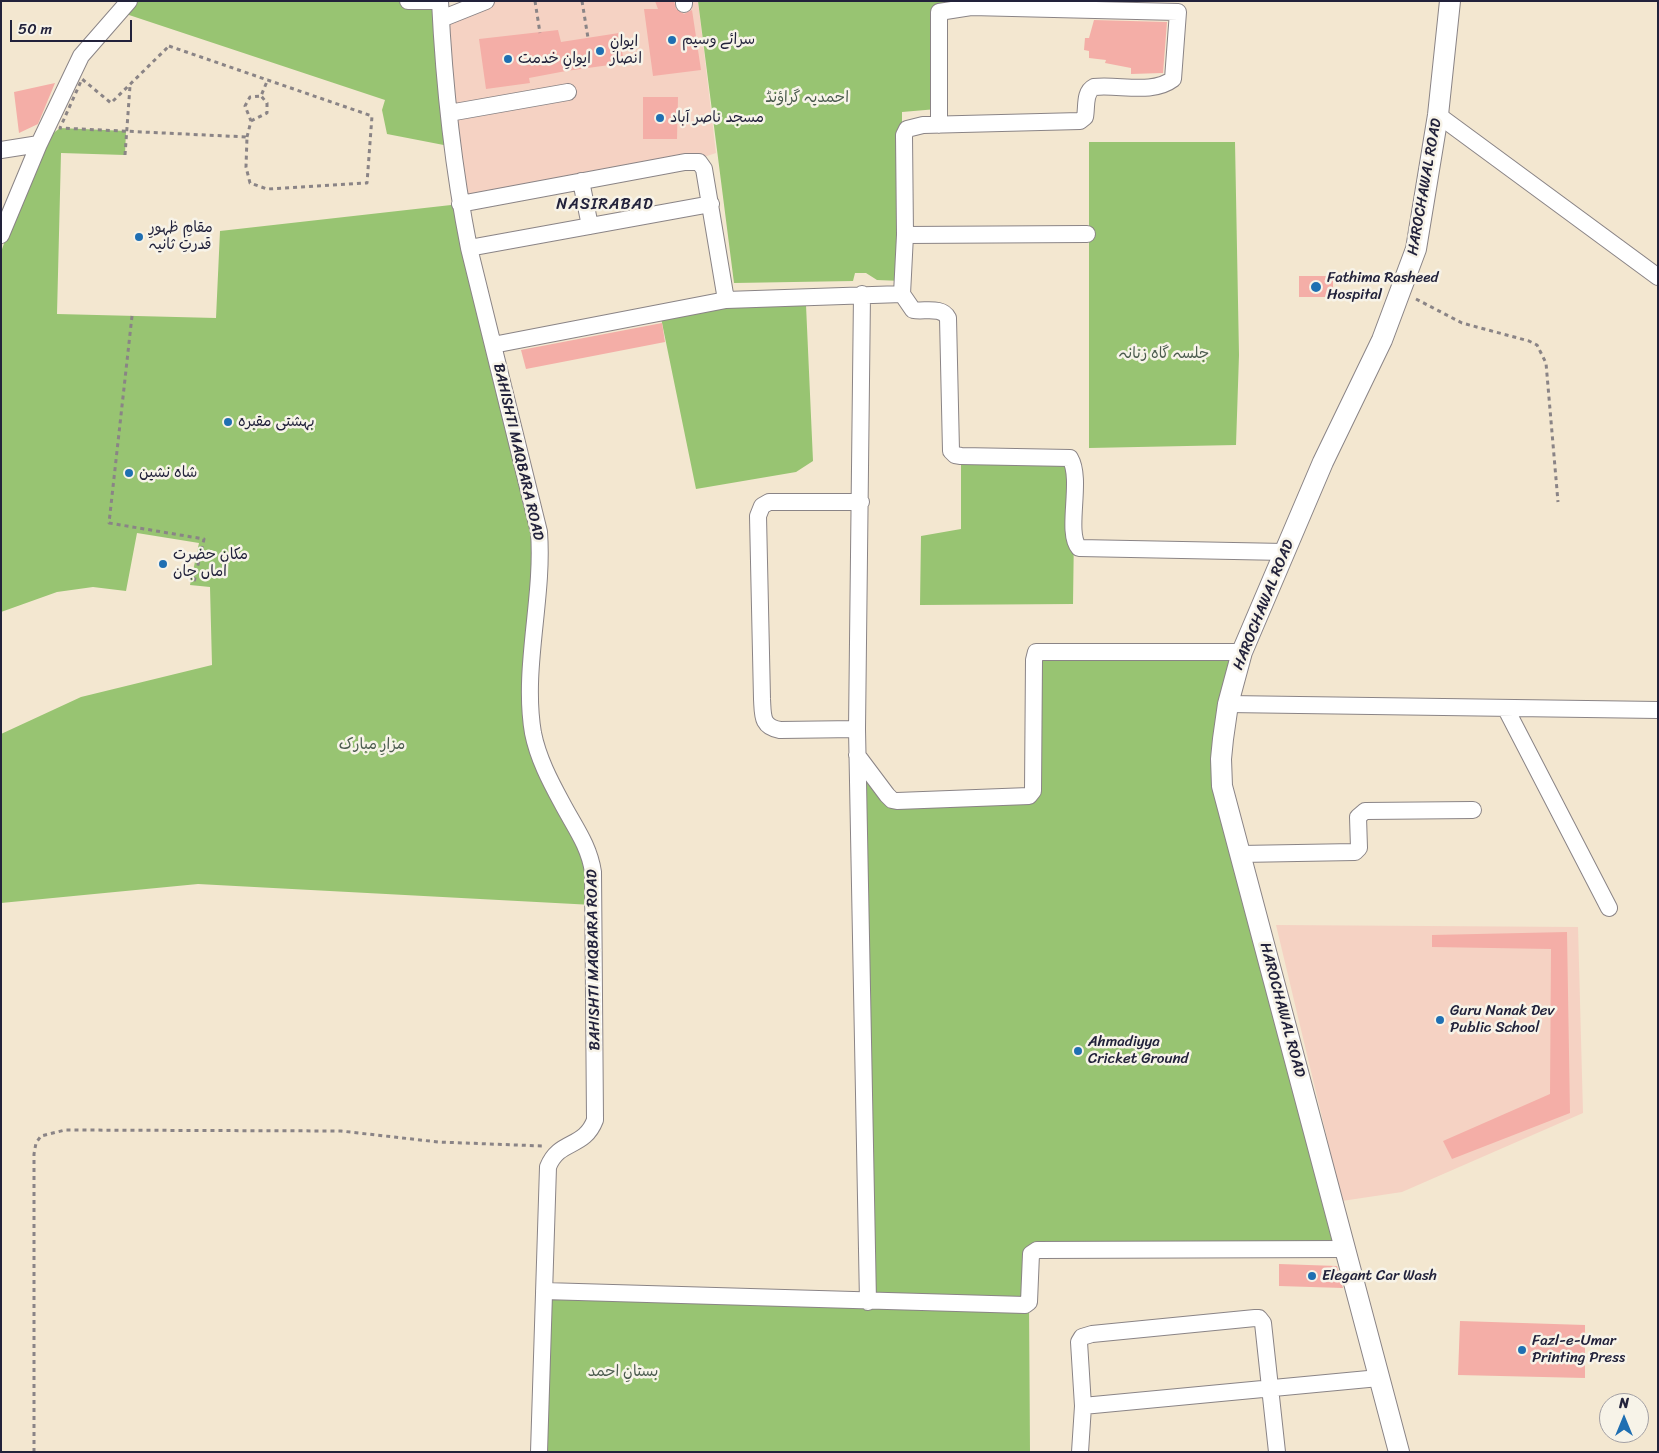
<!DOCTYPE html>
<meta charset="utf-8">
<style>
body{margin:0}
#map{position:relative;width:1659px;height:1453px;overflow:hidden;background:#f3e7d0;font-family:Sriracha,sans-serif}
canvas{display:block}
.frame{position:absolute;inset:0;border:2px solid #22223b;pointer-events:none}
.north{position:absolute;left:1599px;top:1393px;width:50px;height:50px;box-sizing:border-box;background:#f7f3e8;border:1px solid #a29fa3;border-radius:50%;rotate:0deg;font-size:14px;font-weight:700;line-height:20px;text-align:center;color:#22223b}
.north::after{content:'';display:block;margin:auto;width:18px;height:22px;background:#1f6fb2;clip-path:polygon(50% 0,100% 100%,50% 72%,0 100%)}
.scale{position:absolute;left:10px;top:20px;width:122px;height:22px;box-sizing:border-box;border:2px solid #22223b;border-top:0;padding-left:6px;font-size:15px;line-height:18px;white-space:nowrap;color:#22223b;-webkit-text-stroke:4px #f7f3e8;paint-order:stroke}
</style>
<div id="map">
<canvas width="1659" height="1453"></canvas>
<div class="frame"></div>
<div class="north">N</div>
<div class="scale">50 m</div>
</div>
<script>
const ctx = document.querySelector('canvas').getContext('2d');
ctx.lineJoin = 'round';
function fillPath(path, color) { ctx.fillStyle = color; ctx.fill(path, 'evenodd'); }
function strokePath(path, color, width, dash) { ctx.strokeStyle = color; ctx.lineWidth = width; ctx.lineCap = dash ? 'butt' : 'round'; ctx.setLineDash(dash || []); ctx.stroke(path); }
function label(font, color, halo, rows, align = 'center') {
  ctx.font = font + ' Sriracha,"Playpen Sans Arabic",sans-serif'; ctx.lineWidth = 5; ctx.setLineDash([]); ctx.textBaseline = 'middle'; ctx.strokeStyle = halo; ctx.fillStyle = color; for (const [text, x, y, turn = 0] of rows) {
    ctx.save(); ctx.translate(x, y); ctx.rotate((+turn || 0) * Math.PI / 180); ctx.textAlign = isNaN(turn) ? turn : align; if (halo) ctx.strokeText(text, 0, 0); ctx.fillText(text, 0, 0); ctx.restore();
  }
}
fillPath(new Path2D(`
 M489,1H698L716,153L692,161L460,204L441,19Z
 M1276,925L1578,927L1583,1113L1402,1192L1342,1201Z`), '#f5d2c3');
fillPath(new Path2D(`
 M129,1H436L454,147L387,134L382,110L385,100L120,12Z
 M698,1H968L937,6V109L902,112V281L877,280L866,273H855L853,281L734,283Z
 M60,128L126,131L125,155L61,153L57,314L216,318L220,231L460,204L539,532L530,699L539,755L585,842L593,905L198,884L1,903V734L81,697L212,665L210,587L190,585L199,543L137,533L126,591L93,587L57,592L1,612V252L39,144Z
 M1089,142H1235L1239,355L1236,445L1089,448Z
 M726,300L806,305L813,461L796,472L696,489L661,318Z
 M961,456L1070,458L1074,531L1073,604L920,605L921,536L961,529Z
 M1242,652L1221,759L1345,1249L1037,1250L1029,1302L1030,1452H540L544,1291L868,1298L857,755L888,796L1024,797L1034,660Z`), '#98c472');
fillPath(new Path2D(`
 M655,1H674L676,9L684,14L692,10L701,70L653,76L644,9H658Z
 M1094,20L1167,22L1163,73L1131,74V68L1105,63L1106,60L1089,58V51L1084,50L1085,38H1089Z
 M558,30L561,42L619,33L624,63L566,71L529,78L530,83L486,89L479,39Z
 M55,83L38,124L19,133L14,92Z
 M643,97H678L677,139H643Z
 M1299,276H1333V297H1299Z
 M662,323L665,342L526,369L521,350Z
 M1567,932L1570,1113L1452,1159L1443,1141L1550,1094L1551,949L1432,947V935Z
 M1279,1264L1337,1266L1343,1288L1279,1286Z
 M1460,1321L1585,1325V1378L1458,1375Z`), '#f4aea7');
const minor = new Path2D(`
 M408,1H436
 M440,1C444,84 453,167 469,248L539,532C544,598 522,668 533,733C538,758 550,781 562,803C574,826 589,845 593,872L595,1120C584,1149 559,1139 548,1167L539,1452
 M684,1V4
 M441,19L486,1
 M449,113L568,92
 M1438,115L1658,277
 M939,125V12L971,7L970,1
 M1,150L39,144
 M581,181L590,226
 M460,204L685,162H699L704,169L726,300
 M1,235L39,144L81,56L129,1
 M905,235L1087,234
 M469,248L711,204
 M862,294L857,729L868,1302
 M902,294L913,310C924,312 942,306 948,318L951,451L955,455L961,456L1070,458C1083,480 1065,532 1079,548L1285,552
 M493,345L726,300L902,294L905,235L904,135L907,129L923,125L1080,121L1085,117C1087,107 1084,92 1094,87C1119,84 1152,95 1173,79L1178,12L971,7
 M1228,704L1658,710
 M1506,709L1609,908
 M857,729L780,730C761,727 763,715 762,699L758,516L762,506L769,502H861
 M857,755L887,795L892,800L897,801L1029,796L1033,791L1034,660L1036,652H1242
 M1240,854L1355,852L1359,848L1358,817L1365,811L1473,810
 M544,1291L1025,1305L1029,1302L1031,1254L1037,1250L1345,1249
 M1083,1406L1379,1378
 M1080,1452L1083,1406L1079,1342L1082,1337L1092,1334L1255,1318H1259L1263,1323L1277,1452`);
const major = new Path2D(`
 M1399,1452L1222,786L1221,759L1223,739L1228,704L1242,652L1323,462L1382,340L1416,249L1438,115L1450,1`);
strokePath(minor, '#8a8486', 18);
strokePath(major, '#8a8486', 22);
strokePath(new Path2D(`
 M535,1L540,33
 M582,1L588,38
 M169,46L372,116L367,183L267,189L250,183L246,167L247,137L60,128L82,79L111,103Z
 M251,121L267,113V103L261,96
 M247,137L251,121L245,106L250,97L261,96L268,79
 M125,155L130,86
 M1416,299L1462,323L1529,341L1537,345L1546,363L1558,502
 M132,316L109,523L204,539L194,582
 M34,1452V1154L36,1143L41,1136L65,1130L341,1131L438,1142L543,1146`), '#8a8486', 3, [4, 4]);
strokePath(minor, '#fff', 16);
strokePath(major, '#fff', 20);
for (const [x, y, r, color] of [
 [672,40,5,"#1f6fb2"],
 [600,51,5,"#1f6fb2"],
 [508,59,5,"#1f6fb2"],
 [660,118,5,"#1f6fb2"],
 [139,237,5,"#1f6fb2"],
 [1316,287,6,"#1f6fb2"],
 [228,422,5,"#1f6fb2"],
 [129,473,5,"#1f6fb2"],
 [163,564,5,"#1f6fb2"],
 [1440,1020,5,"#1f6fb2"],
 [1078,1051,5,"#1f6fb2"],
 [1312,1276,5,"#1f6fb2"],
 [1522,1350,5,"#1f6fb2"]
]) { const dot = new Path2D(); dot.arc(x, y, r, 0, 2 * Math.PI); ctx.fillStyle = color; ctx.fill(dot); strokePath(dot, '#f7f3e8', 2); }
label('15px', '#22223b', '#f7f3e8', [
 ["سرائے وسیم",682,40],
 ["ایوانِ",610,42],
 ["انصار",610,59],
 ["ایوانِ خدمت",518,59],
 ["مسجد ناصر آباد",670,118],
 ["مقامِ ظہورِ",149,228],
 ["قدرتِ ثانیہ",149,245],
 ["Fathima Rasheed",1327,278],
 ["Hospital",1327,295],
 ["بہشتی مقبرہ",238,422],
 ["شاہ نشین",139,473],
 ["مکان حضرت",173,555],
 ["اماں جان",173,572],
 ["Guru Nanak Dev",1450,1011],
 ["Public School",1450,1028],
 ["Ahmadiyya",1088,1042],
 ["Cricket Ground",1088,1059],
 ["Elegant Car Wash",1322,1276],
 ["Fazl-e-Umar",1532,1341],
 ["Printing Press",1532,1358]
], 'left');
label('15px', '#4b5b4e', '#f7f3e8', [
 ["احمدیہ گراؤنڈ",807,98],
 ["جلسہ گاہ زنانہ",1164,354],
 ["مزارِ مبارک",372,745],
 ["بستانِ احمد",623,1372]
]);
label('15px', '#22223b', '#f7f3e8', [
 ["HAROCHAWAL ROAD",1425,187,-80],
 ["BAHISHTI MAQBARA ROAD",518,452,77],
 ["HAROCHAWAL ROAD",1264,605,-68],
 ["BAHISHTI MAQBARA ROAD",594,960,-91],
 ["HAROCHAWAL ROAD",1282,1010,75]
]);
ctx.letterSpacing = '1px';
label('16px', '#22223b', '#f7f3e8', [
 ["NASIRABAD",605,205]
]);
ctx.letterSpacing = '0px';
</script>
